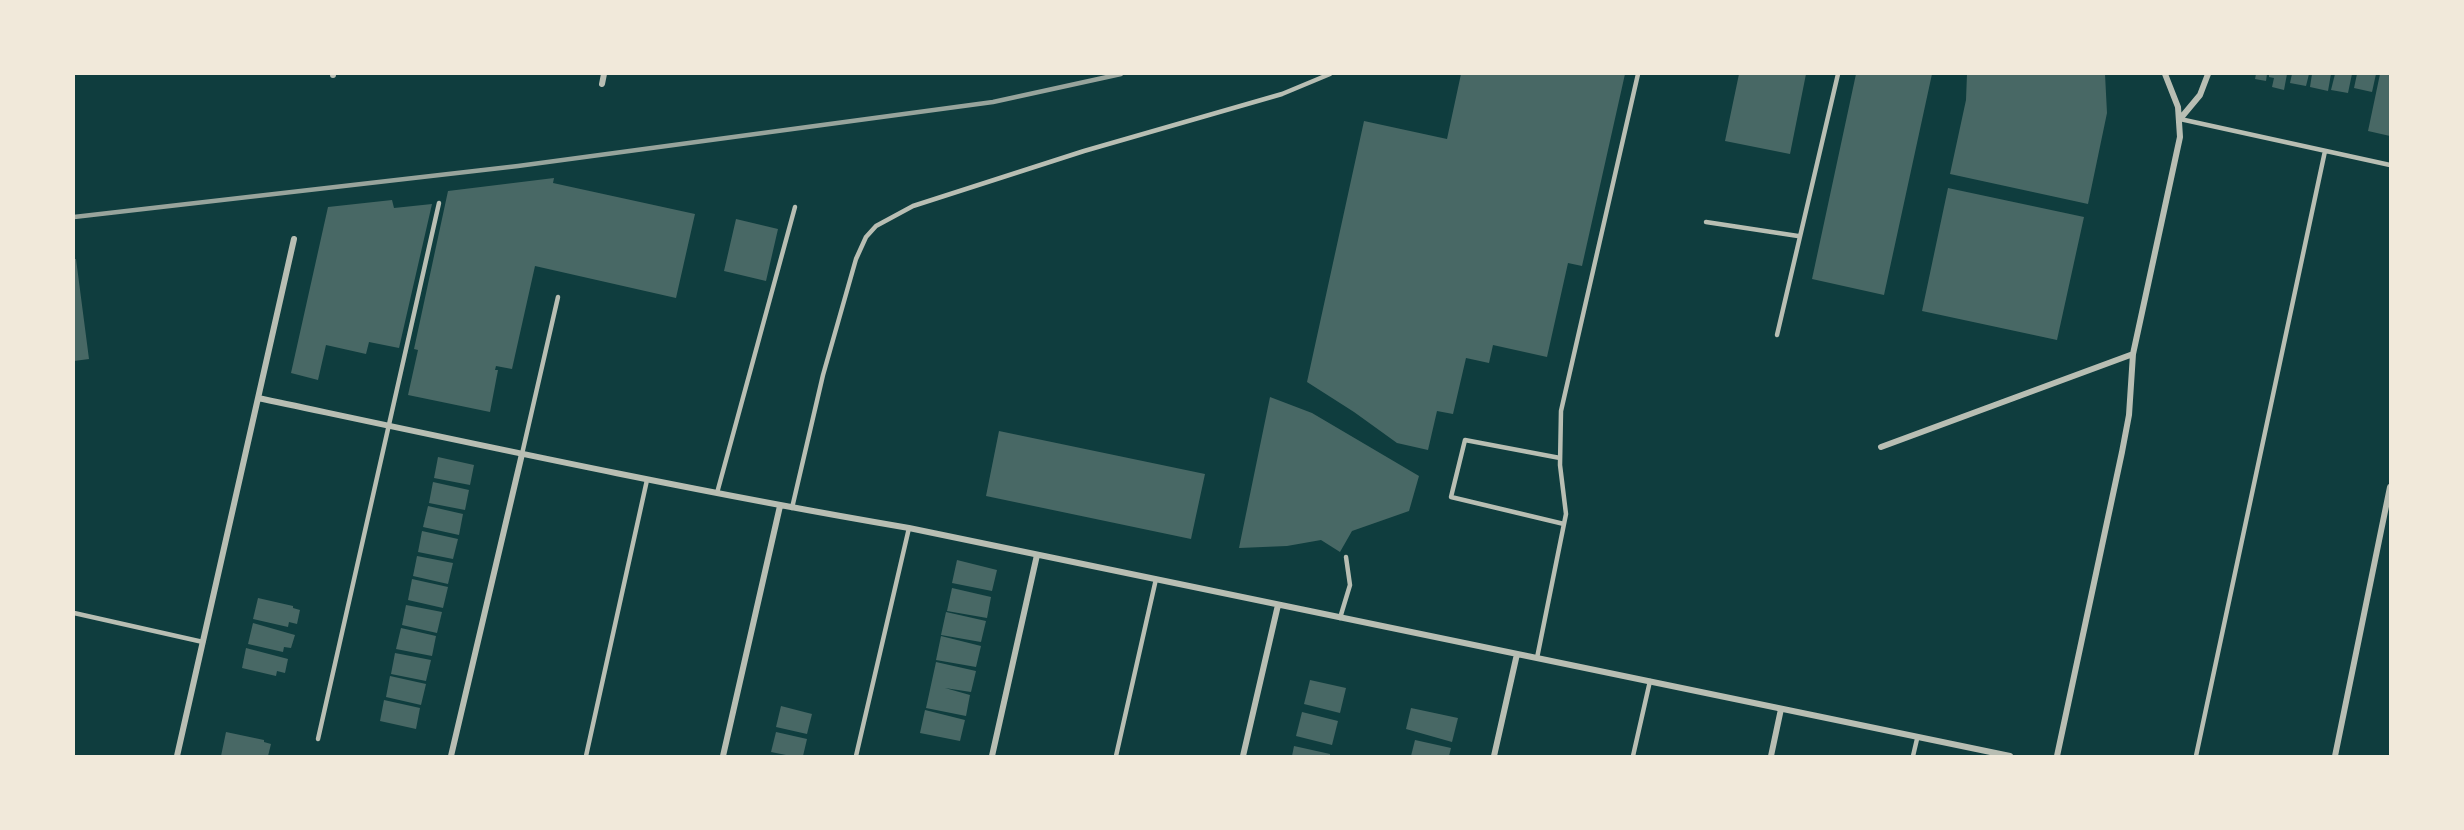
<!DOCTYPE html>
<style>
body{margin:0}
#map{position:relative;width:2464px;height:830px;overflow:hidden;background:#0f3d3e;font-family:"Space Grotesk",sans-serif}
canvas{display:block}
.frame{position:absolute;inset:0;border:75px solid #f1e9da;pointer-events:none}
</style>
<div id="map">
<canvas width="2464" height="830"></canvas>
<div class="frame"></div>
</div>
<script>
const ctx = document.querySelector('canvas').getContext('2d');
ctx.lineJoin = 'round';
function fillPath(path, color) { ctx.fillStyle = color; ctx.fill(path, 'evenodd'); }
function strokePath(path, color, width, dash) { ctx.strokeStyle = color; ctx.lineWidth = width; ctx.lineCap = dash ? 'butt' : 'round'; ctx.setLineDash(dash || []); ctx.stroke(path); }
fillPath(new Path2D(`
 M1461,74H1625L1582,266L1568,263L1547,357L1493,345L1489,363L1466,358L1453,414L1437,411L1428,450L1397,443L1354,412L1307,382L1364,121L1447,139Z
 M1739,74H1806L1790,154L1725,141Z
 M1856,74H1932L1884,295L1812,279Z
 M1967,74H2105L2107,113L2088,204L1950,174L1966,100Z
 M2256,74H2267L2266,81L2255,79Z
 M2269,74H2287L2284,90L2272,87L2274,78L2269,77Z
 M2292,74H2309L2306,86L2290,83Z
 M2312,74H2331L2328,91L2310,87Z
 M2335,74H2352L2348,93L2331,90Z
 M2357,74H2376L2372,92L2354,88Z
 M2380,74H2390V136L2368,131Z
 M554,178L553,183L695,214L676,298L535,266L512,369L496,366L495,370H498L490,412L408,395L418,350L414,349L448,191Z
 M1948,188L2084,217L2057,340L1922,311Z
 M392,200L394,208L432,204L399,348L369,342L366,354L326,345L318,380L291,373L328,207Z
 M736,219L778,229L766,281L724,271Z
 M74,259H76L89,359L74,361Z
 M1270,397L1312,413L1419,476L1409,511L1352,531L1340,552L1321,540L1287,546L1239,548Z
 M999,431L1205,474L1191,539L986,496Z
 M438,457L474,465L470,485L434,478Z
 M433,482L469,490L465,510L429,503Z
 M428,506L463,514L459,535L423,527Z
 M422,531L458,539L453,559L418,552Z
 M417,556L453,563L448,584L413,576Z
 M957,560L997,570L992,591L952,583Z
 M412,579L448,587L443,608L408,600Z
 M952,588L991,597L987,618L947,611Z
 M258,598L293,606V608L300,610L297,624L289,622L288,627L253,619Z
 M406,605L442,612L437,633L402,625Z
 M946,612L986,621L981,642L941,635Z
 M253,623L295,635L291,648L284,647L283,652L248,644Z
 M401,628L436,636L432,656L396,649Z
 M941,636L981,646L976,667L936,660Z
 M246,648L288,659L285,673L277,671L276,676L242,668Z
 M395,653L431,660L426,681L391,674Z
 M936,662L976,671L971,692L945,688L970,695L966,716L926,708Z
 M390,676L426,684L421,705L386,697Z
 M1310,680L1346,688L1340,713L1304,704Z
 M384,700L420,708L416,729L380,721Z
 M781,706L812,714L807,734L776,727Z
 M1411,708L1458,718L1452,742L1406,729Z
 M925,710L965,720L960,741L920,733Z
 M1302,712L1338,721L1332,745L1296,736Z
 M226,732L264,740V742L271,744L268,756H221Z
 M776,732L807,739L803,756H791L771,752Z
 M1415,740L1451,748L1449,756H1411Z
 M1294,746L1330,754V756H1292Z`), '#486865');
strokePath(new Path2D(`
 M2180,119L2390,165
 M1706,222L1798,236
 M1777,335L1838,74
 M522,454L558,297
 M1560,458L1465,440L1451,497L1564,524
 M717,493L795,207
 M792,508L823,375L856,259L866,237L876,226L913,206L1084,151L1282,94L1330,74
 M74,613L203,642
 M1340,618L1350,585L1346,557
 M1537,658L1566,514L1560,465L1561,411L1638,74
 M318,739L439,203
 M586,756L647,480
 M856,756L909,528
 M1116,756L1156,579
 M1633,756L1650,681
 M1913,756L1917,739
 M2196,756L2325,151`), '#b8beb3', 4.5);
strokePath(new Path2D(`
 M333,75V74
 M602,84L604,74
 M2180,119L2200,95L2208,74
 M258,398C475,444 691,491 909,528L2010,756
 M1881,447L2133,354
 M177,756L294,239
 M451,756L522,454
 M723,756L780,506
 M992,756L1037,555
 M1243,756L1278,605
 M1494,756L1517,654
 M1771,756L1781,709
 M2057,756L2122,452L2129,415L2133,354L2180,137L2178,107L2165,74
 M2335,756L2390,487`), '#b8beb3', 6);
strokePath(new Path2D(`
 M74,217L518,166L993,102L1121,74`), '#97a49c', 4.5);
</script>
